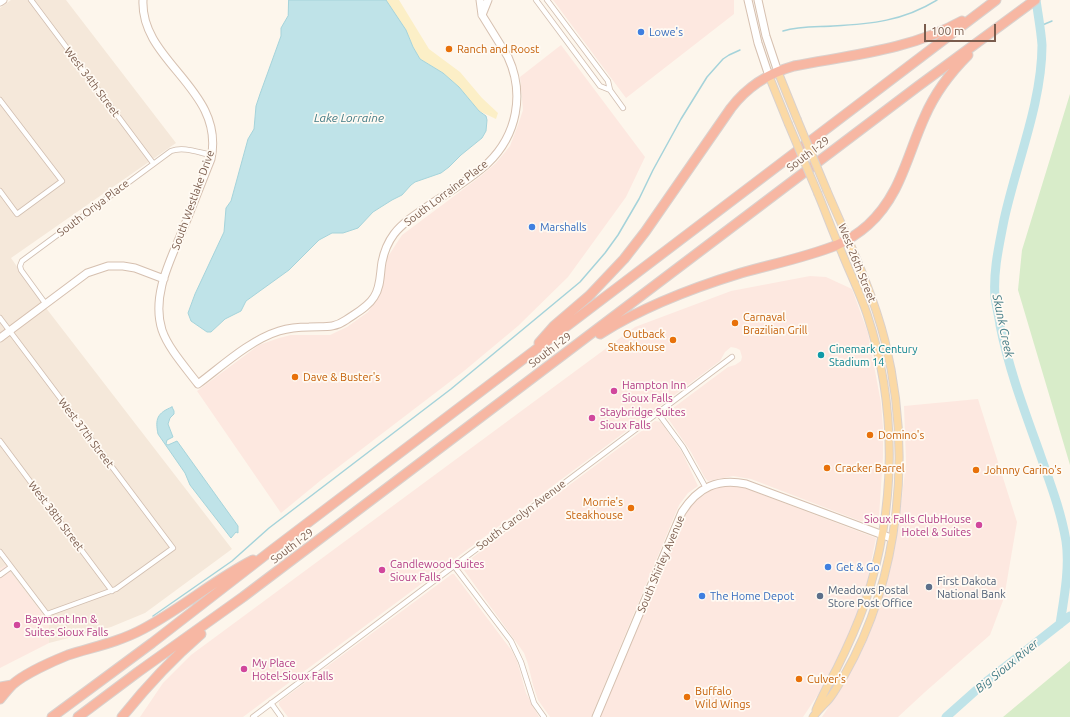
<!DOCTYPE html>
<style>
body{margin:0}
#map{position:relative;width:1070px;height:717px;overflow:hidden;background:#fdf6ec;font-family:Ubuntu,sans-serif}
canvas{display:block}
.scale{position:absolute;left:924px;top:24px;width:72px;height:18px;box-sizing:border-box;border:2px solid #7a5c4d;border-top:0;padding-left:5px;font-size:12px;line-height:14px;white-space:nowrap;color:#7a5c4d;-webkit-text-stroke:3px #fffaf3;paint-order:stroke}
</style>
<div id="map">
<canvas width="1070" height="717"></canvas>
<div class="scale">100 m</div>
</div>
<script>
const ctx = document.querySelector('canvas').getContext('2d');
ctx.lineJoin = 'round';
function fillPath(path, color) { ctx.fillStyle = color; ctx.fill(path, 'evenodd'); }
function strokePath(path, color, width, dash) { ctx.strokeStyle = color; ctx.lineWidth = width; ctx.lineCap = dash ? 'butt' : 'round'; ctx.setLineDash(dash || []); ctx.stroke(path); }
function label(font, color, halo, rows, align = 'center') {
  ctx.font = font + ' Ubuntu,sans-serif'; ctx.lineWidth = 3.5; ctx.setLineDash([]); ctx.textBaseline = 'middle'; ctx.strokeStyle = halo; ctx.fillStyle = color; for (const [text, x, y, turn = 0] of rows) {
    ctx.save(); ctx.translate(x, y); ctx.rotate((+turn || 0) * Math.PI / 180); ctx.textAlign = isNaN(turn) ? turn : align; if (halo) ctx.strokeText(text, 0, 0); ctx.fillText(text, 0, 0); ctx.restore();
  }
}
fillPath(new Path2D(`
 M11,0H66L176,143L11,258L46,308L232,549L145,613L111,627L49,643V622L5,566L0,569V8Z`), '#f5e8da');
fillPath(new Path2D(`
 M553,0H734V14L626,98Z
 M561,45L645,157L626,197L568,277L518,326L464,371L320,481L281,513L197,391L259,345L279,338L291,335H330L347,327L368,312L382,290L387,258L402,235L481,176L496,163L510,146L518,125L523,110L520,77Z
 M810,276L826,277L852,289L868,333L881,403L883,428V457L879,516L876,521L872,523L860,521L751,479L733,476L708,481L705,478L691,452L665,414L728,367L735,365L741,361L742,357L740,350L736,348L731,347L725,352L720,361L243,717H140L163,683L191,655L635,327L731,291Z
 M978,399L1017,522L1004,598L990,635L925,692L898,717H822L844,683L890,560L898,530L906,462L904,406Z
 M655,421L661,422L682,452L698,486L688,493L679,505L591,717H550L538,700L533,685L528,664L524,653L461,566Z
 M731,485L742,487L876,538L865,592L850,633L819,693L803,717H600L686,514L692,504L708,492L717,487Z
 M5,565L49,622V643L0,668V569Z
 M452,574H454L512,651L517,661L526,693L539,717H288L279,705V702Z`), '#fde8e0');
fillPath(new Path2D(`
 M1070,94V465L1018,290L1022,250Z
 M1070,661V717H1003Z`), '#d8ecc9');
fillPath(new Path2D(`
 M386,0H399L429,49L460,72L482,98L498,113L496,119L479,111L459,87L443,73L420,59L413,47L406,30Z`), '#fcefc7');
const water = new Path2D(`
 M289,0H386L406,30L413,47L420,59L443,73L459,87L479,111L486,116L487,120L486,131L482,138L461,155L449,167L441,173L415,182L411,185L402,195L392,200L373,212L358,228L343,233H332L319,240L289,270L246,301L241,311L225,319L211,332H207L191,321L188,313L195,294L224,232L226,208L231,201L248,139L254,129L256,106L260,94L281,36V28L288,16Z
 M172,407L174,411V414L170,418L168,424L173,437L167,440L166,444L168,445L177,441L238,526V533L236,532L231,538L190,485L185,473L158,434C155,419 157,413 172,407Z`);
fillPath(water, '#bfe3e8');
strokePath(water, '#a5d3da', 1);
strokePath(new Path2D(`
 M1040,26L1052,21
 M783,31C799,26 816,27 833,26C871,24 903,21 937,0
 M153,616L232,561L269,528L451,389L580,282L605,253L618,235L639,199L653,170L681,119L707,77L723,59L729,55L740,50`), '#a5d3da', 1.5);
strokePath(new Path2D(`
 M1036,0C1038,15 1041,30 1042,45C1042,103 1016,164 1004,220C999,246 993,271 995,297C996,306 999,316 1000,325C1009,370 1025,412 1040,454C1050,483 1061,511 1066,541C1070,567 1064,598 1060,624
 M946,717L982,685L1070,616`), '#bfe3e8', 9);
const street = new Path2D(`
 M31,0L153,163
 M536,0L600,86L610,90
 M547,0L608,81L610,90L623,108
 M0,100L62,181L17,214L0,191
 M45,303L21,270L20,266L22,261L171,151C184,146 199,153 212,155
 M0,318L173,548L116,589L47,614L0,552
 M658,413L683,447L706,488
 M0,441L112,591
 M454,566L511,641L521,662L534,703L544,717
 M0,575L11,567
 M271,703L281,717
 M253,717L732,357`);
const secondary = new Path2D(`
 M143,0C140,62 226,89 211,159C202,182 193,204 184,227C171,259 151,295 162,330C168,348 186,368 198,384C222,366 250,340 279,331C289,328 299,327 309,327C324,326 333,329 346,320C356,313 368,307 374,297C381,287 380,273 382,262C384,252 388,242 394,234C404,221 421,211 434,202C452,190 472,178 488,163C517,135 525,94 508,57L482,15L480,0
 M748,0L758,43L769,76
 M758,0L766,36L778,72
 M0,2L3,0
 M482,15L488,0
 M0,338L87,273L108,266H123L135,268L164,279
 M596,717L682,512C698,487 718,478 746,484L891,538`);
const primary = new Path2D(`
 M778,72L797,119
 M769,76L788,123
 M816,710C822,696 829,683 836,670C847,648 857,626 865,603C896,510 898,408 867,314C860,293 850,273 842,253C833,233 826,213 818,194
 M813,717C818,710 824,705 829,699C835,692 839,683 844,676C901,576 912,451 885,341C872,289 848,240 827,191`);
const highway = new Path2D(`
 M600,334C644,306 692,288 741,273C773,264 807,257 837,245C848,240 859,233 868,225C901,195 907,155 925,116C935,93 950,73 968,55
 M539,343L554,326L589,296L624,259L645,232L731,108C747,87 769,73 794,66C851,55 910,50 962,21
 M0,687L12,685
 M0,699C4,694 8,689 12,685C24,674 53,661 68,655C93,647 119,642 143,629C181,609 214,580 253,560
 M52,717L152,643L272,550L996,0
 M78,717L138,672L243,597L917,87L1035,0
 M122,717C146,687 172,659 201,634`);
strokePath(street, '#d1beb0', 6);
strokePath(secondary, '#d6c0b0', 9);
strokePath(primary, '#dad1cd', 9);
strokePath(highway, '#dad1cd', 11);
strokePath(street, '#fff', 4.5);
strokePath(secondary, '#fff', 7);
strokePath(primary, '#fbd9a5', 7);
strokePath(highway, '#f7b7a3', 9);
const primaryBridge = new Path2D(`
 M797,119L827,191
 M788,123L818,194`);
strokePath(primaryBridge, '#dad1cd', 9, []);
strokePath(primaryBridge, '#fbd9a5', 7);
for (const [x, y, r, color] of [
 [641,32,4,"#3f7fe0"],
 [449,49,4,"#e8710a"],
 [532,227,4,"#3f7fe0"],
 [735,323,4,"#e8710a"],
 [673,340,4,"#e8710a"],
 [821,355,4,"#0f9aa8"],
 [295,377,4,"#e8710a"],
 [614,391,4,"#d1479c"],
 [592,418,4,"#d1479c"],
 [870,435,4,"#e8710a"],
 [827,468,4,"#e8710a"],
 [976,470,4,"#e8710a"],
 [631,508,4,"#e8710a"],
 [979,525,4,"#d1479c"],
 [828,567,4,"#3f7fe0"],
 [382,570,4,"#d1479c"],
 [929,587,4,"#5c6f8a"],
 [702,596,4,"#3f7fe0"],
 [820,596,4,"#5c6f8a"],
 [17,625,4,"#d1479c"],
 [244,669,4,"#d1479c"],
 [799,679,4,"#e8710a"],
 [687,697,4,"#e8710a"]
]) { const dot = new Path2D(); dot.arc(x, y, r, 0, 2 * Math.PI); ctx.fillStyle = color; ctx.fill(dot); strokePath(dot, '#fffaf3', 1.5); }
label('11px', '#366cbe', '#fffaf3', [
 ["Lowe's",649,32],
 ["Marshalls",540,227],
 ["Get & Go",836,567],
 ["The Home Depot",710,596]
], 'left');
label('11px', '#c56008', '#fffaf3', [
 ["Ranch and Roost",457,49],
 ["Carnaval",743,317],
 ["Brazilian Grill",743,330],
 ["Outback",665,334,"right"],
 ["Steakhouse",665,347,"right"],
 ["Dave & Buster's",303,377],
 ["Domino's",878,435],
 ["Cracker Barrel",835,468],
 ["Johnny Carino's",984,470],
 ["Morrie's",623,502,"right"],
 ["Steakhouse",623,515,"right"],
 ["Culver's",807,679],
 ["Buffalo",695,691],
 ["Wild Wings",695,704]
], 'left');
label('11px', '#7a5c4d', '#fffaf3', [
 ["West 34th Street",92,82,53],
 ["South I-29",808,154,-37],
 ["South Lorraine Place",446,193,-37],
 ["South Westlake Drive",193,200,-70],
 ["South Oriya Place",93,208,-37],
 ["West 26th Street",857,263,68],
 ["South I-29",550,350,-37],
 ["West 37th Street",86,433,53],
 ["South Carolyn Avenue",521,515,-37],
 ["West 38th Street",56,516,53],
 ["South I-29",292,546,-37],
 ["South Shirley Avenue",661,564,-67]
]);
label('11px', '#0d838f', '#fffaf3', [
 ["Cinemark Century",829,349],
 ["Stadium 14",829,362]
], 'left');
label('11px', '#b23c85', '#fffaf3', [
 ["Hampton Inn",622,385],
 ["Sioux Falls",622,398],
 ["Staybridge Suites",600,412],
 ["Sioux Falls",600,425],
 ["Sioux Falls ClubHouse",971,519,"right"],
 ["Hotel & Suites",971,532,"right"],
 ["Candlewood Suites",390,564],
 ["Sioux Falls",390,577],
 ["Baymont Inn &",25,619],
 ["Suites Sioux Falls",25,632],
 ["My Place",252,663],
 ["Hotel-Sioux Falls",252,676]
], 'left');
label('11px', '#4e5e75', '#fffaf3', [
 ["First Dakota",937,581],
 ["National Bank",937,594],
 ["Meadows Postal",828,590],
 ["Store Post Office",828,603]
], 'left');
label('italic 12px', '#437c86', '#fffaf3', [
 ["Lake Lorraine",349,118],
 ["Skunk Creek",1003,326,78],
 ["Big Sioux River",1007,666,-39]
]);
</script>
